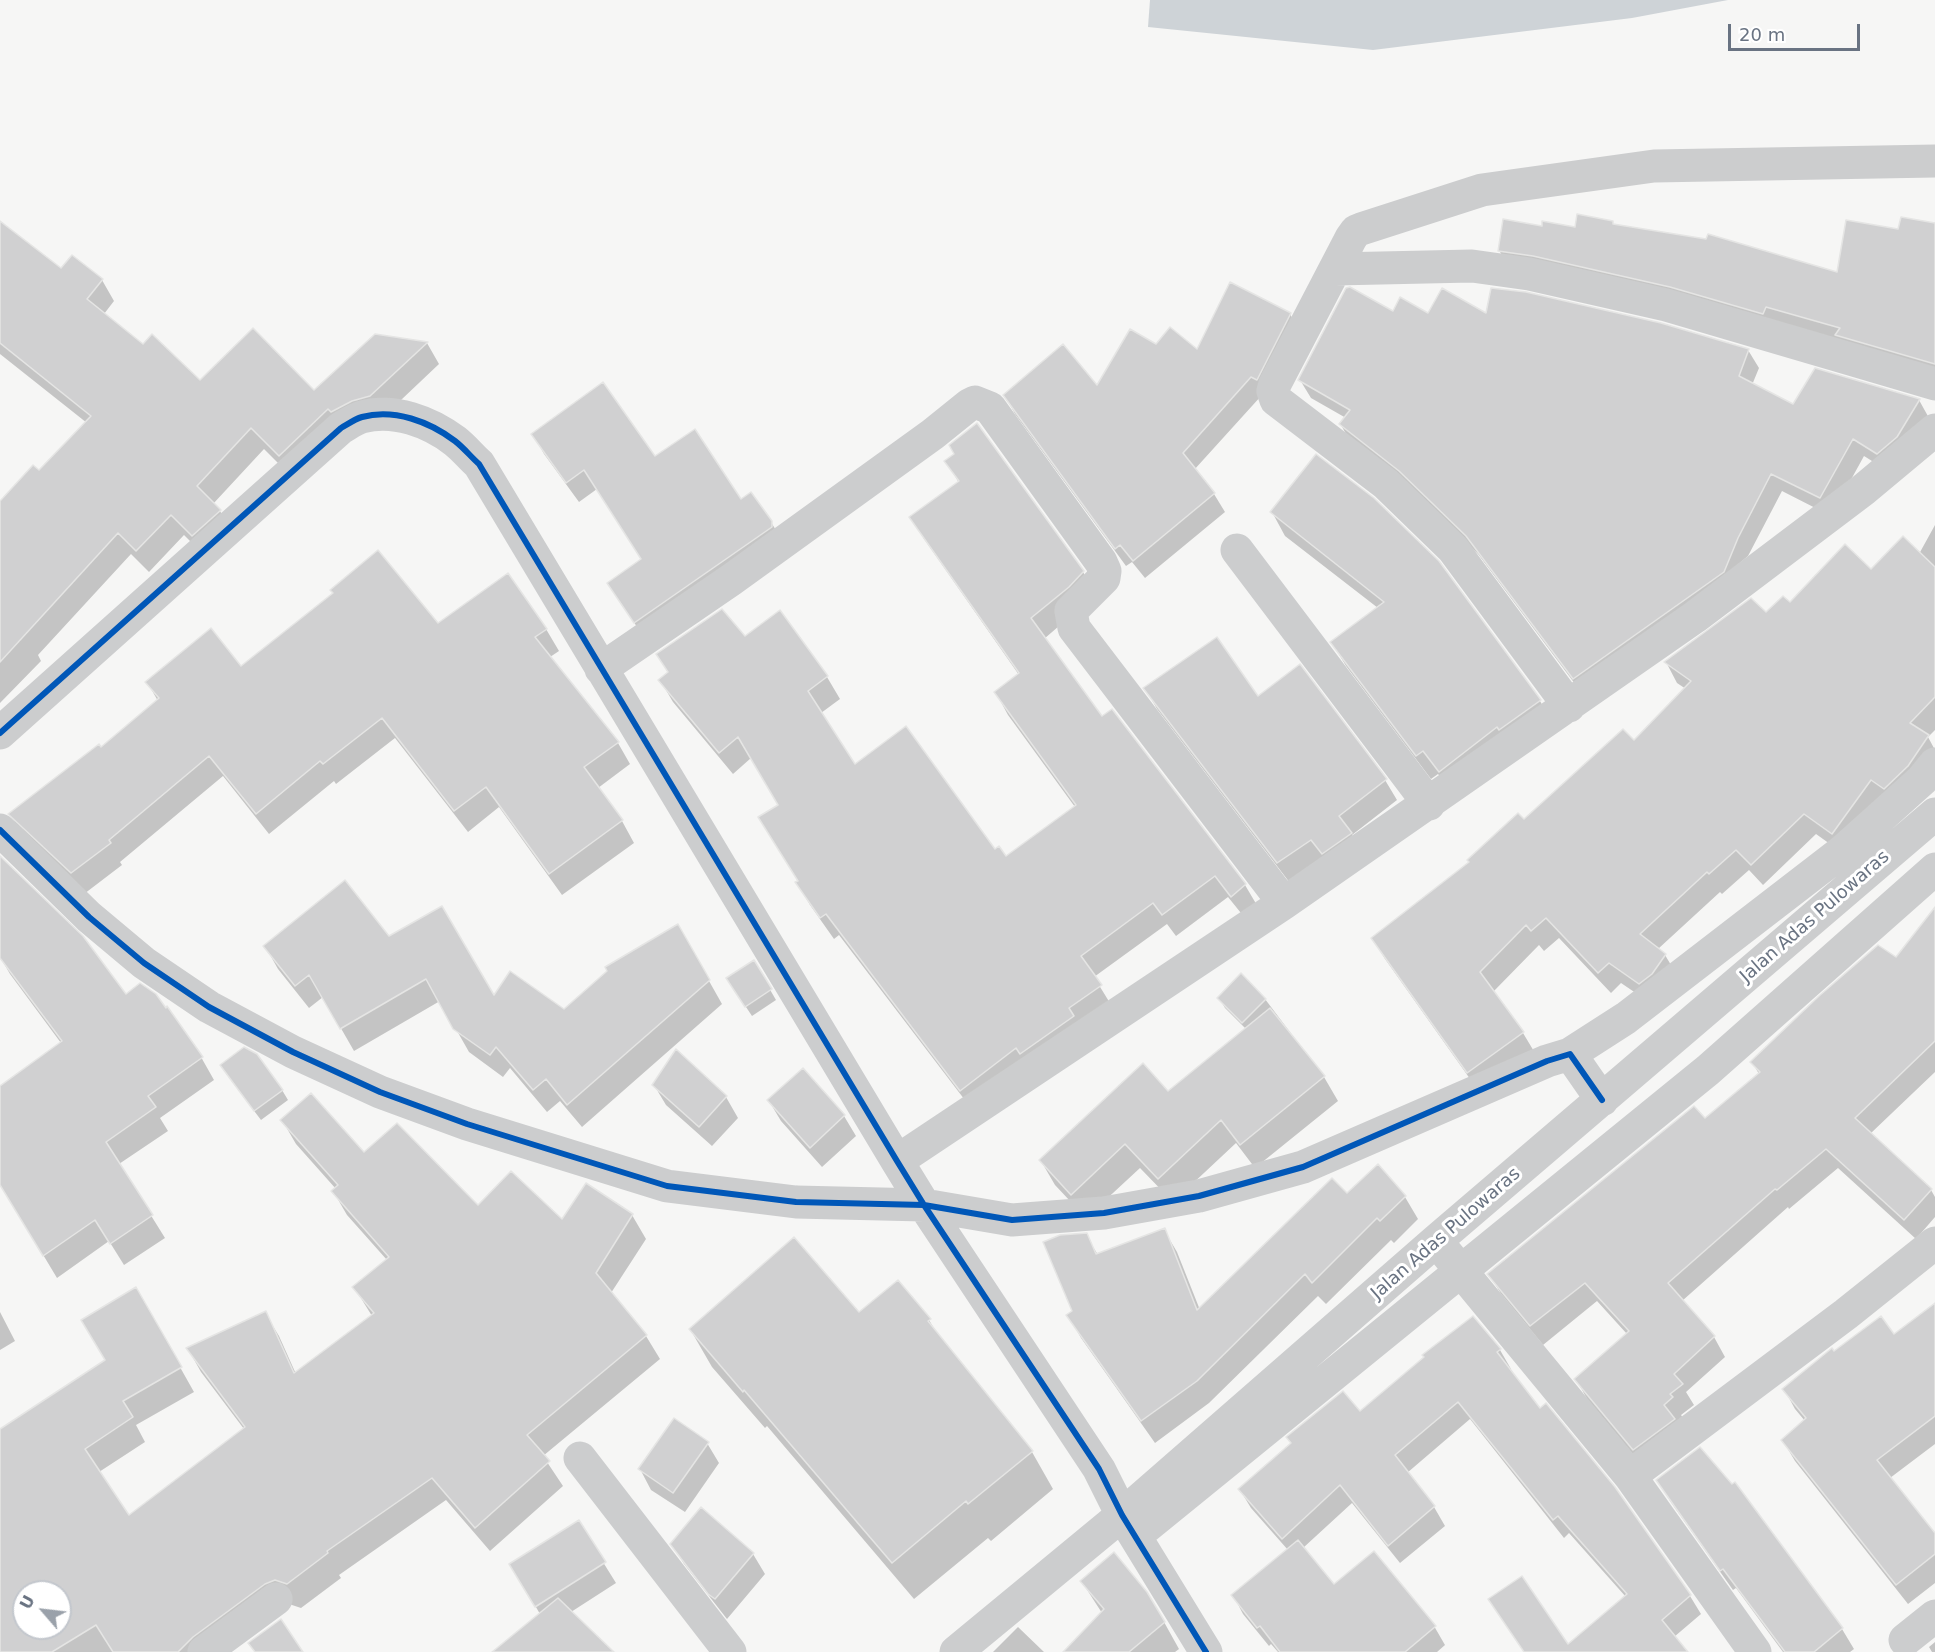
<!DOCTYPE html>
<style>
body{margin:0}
#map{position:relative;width:1935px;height:1652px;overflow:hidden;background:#f6f6f5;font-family:"DejaVu Sans",sans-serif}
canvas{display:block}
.north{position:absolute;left:12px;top:1580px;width:60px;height:60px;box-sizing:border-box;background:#fff;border:2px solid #c3c7cd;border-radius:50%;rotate:298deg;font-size:16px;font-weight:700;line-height:24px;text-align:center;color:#697382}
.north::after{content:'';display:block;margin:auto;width:21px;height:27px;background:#9aa1aa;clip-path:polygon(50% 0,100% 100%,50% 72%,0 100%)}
.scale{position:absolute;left:1728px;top:24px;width:132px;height:27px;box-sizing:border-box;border:3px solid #697382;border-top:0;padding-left:8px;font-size:18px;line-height:21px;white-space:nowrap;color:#697382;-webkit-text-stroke:4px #fff;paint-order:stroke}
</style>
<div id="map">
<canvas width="1935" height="1652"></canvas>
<div class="north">U</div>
<div class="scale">20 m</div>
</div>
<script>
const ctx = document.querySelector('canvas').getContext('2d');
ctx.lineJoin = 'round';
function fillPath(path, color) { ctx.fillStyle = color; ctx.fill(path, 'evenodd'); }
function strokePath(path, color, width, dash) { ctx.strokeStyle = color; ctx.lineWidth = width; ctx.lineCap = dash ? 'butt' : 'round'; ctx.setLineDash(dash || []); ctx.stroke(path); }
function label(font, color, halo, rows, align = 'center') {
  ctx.font = font + ' "DejaVu Sans",sans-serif'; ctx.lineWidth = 6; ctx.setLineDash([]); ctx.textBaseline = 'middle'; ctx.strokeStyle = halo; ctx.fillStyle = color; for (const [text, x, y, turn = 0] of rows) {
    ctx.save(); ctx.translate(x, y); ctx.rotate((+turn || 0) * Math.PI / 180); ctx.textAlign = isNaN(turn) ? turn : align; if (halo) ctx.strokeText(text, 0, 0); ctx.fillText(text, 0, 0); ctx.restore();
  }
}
fillPath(new Path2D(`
 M1150,0H1728L1632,18L1373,50L1148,27Z`), '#ced3d7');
fillPath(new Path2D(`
 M1613,223L1614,226L1838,274L1899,231L1935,225V380L1510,270L1499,250L1543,228H1576Z
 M0,242L62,270L102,280L114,301L104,314L143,346L200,382L314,392L375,335L427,343L439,364L382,418L292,477L264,449L213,504L220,511L232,532L205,556L184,535L149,572L131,554L38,655L41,661L0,703V503L39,472L87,423L0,354Z
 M1393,313L1488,315L1748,350L1759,368L1752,385L1793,406L1919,400L1929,418L1888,471L1864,456L1831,516L1782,491L1748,556L1584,696L1478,554L1411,489L1351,443L1341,425L1346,418L1311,398L1300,380Z
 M1290,314L1300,332L1262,395L1194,470L1214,494L1225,512L1145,578L1132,562L1126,566L1015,414L1005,396L1097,388L1156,346L1197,351Z
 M533,434L655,458L741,501L771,522L783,542L647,642L608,583L642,560L597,489L579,502L544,454Z
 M946,461L1083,572L1096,594L1044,639L1102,718L1112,711L1245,885L1258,907L1245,918L1228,897L1176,936L1167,924L1094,977L1113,1008L974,1112L839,935L834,939L810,905L797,883L799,882L780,806L751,758L733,774L673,702L660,680L668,673L658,655L744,638L780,612L827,677L840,699L821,713L854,766L1006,858L1075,807L1008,715L996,693L1019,675L924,539L911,517L959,483Z
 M1272,512L1438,562L1540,701L1554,725L1454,794L1438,774L1431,779L1346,666L1332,643L1378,608L1285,536Z
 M1935,525V730L1928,737L1935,750L1844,854L1816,834L1763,885L1749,870L1722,894L1720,892L1658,949L1665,955L1677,975L1652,1004L1621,983L1611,993L1559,938L1544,951L1539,945L1493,992L1523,1033L1535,1053L1480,1093L1385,959L1373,939L1524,821L1634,743L1686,689L1677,683L1666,662L1790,604L1871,571L1919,554Z
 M438,625L546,629L559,651L550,657L618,743L630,764L598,788L622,821L634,843L562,895L499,807L468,832L395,738L336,784L334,781L269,834L223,776L120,862L122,865L84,894L23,836L10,814L101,749L158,701L147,682L241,669Z
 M1145,688L1385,780L1397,800L1352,835L1363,854L1290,883L1157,709Z
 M0,858L125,996L201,1057L214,1080L160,1118L168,1131L119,1164L165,1238L124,1265L109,1241L57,1278L0,1183V1088L61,1043L10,974L0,957Z
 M1935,909V1072L1870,1134L1931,1190L1935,1197V1217L1916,1239L1838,1168L1789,1209L1788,1207L1682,1301L1714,1337L1725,1357L1686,1392L1694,1405L1681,1415L1683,1418L1645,1469L1587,1399L1576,1379L1627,1334L1597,1301L1543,1345L1501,1294L1489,1274L1705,1121L1759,1074L1752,1062L1897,959Z
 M678,926L722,1004L582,1127L560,1101L547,1112L510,1068L503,1077L469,1052L440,1001L354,1051L323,997L309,1008L278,969L265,946L388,938L493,998L564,1011Z
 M754,962L776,1000L752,1016L734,989Z
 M1219,998L1265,999L1324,1077L1338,1101L1255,1168L1236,1143L1173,1202L1140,1168L1086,1218L1055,1185L1041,1161L1168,1093L1246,1029L1225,1008Z
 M676,1052L726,1097L738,1118L712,1146L666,1105L654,1085Z
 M227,1075L282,1090L288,1100L261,1120Z
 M769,1101L844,1116L856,1136L822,1167L781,1121Z
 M282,1120L364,1154L478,1207L562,1222L632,1215L646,1239L611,1293L646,1336L660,1359L543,1456L563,1486L490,1551L446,1500L339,1575L341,1578L301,1608L289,1604L218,1652H0V1431L107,1361L136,1289L194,1392L136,1425L145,1442L99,1472L128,1517L244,1429L201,1372L188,1349L265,1313L279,1336L296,1374L372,1316L354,1287L387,1260L347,1215L333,1191L336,1189L296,1144ZM24,1592H60V1628H24Z
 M1347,1195L1405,1197L1418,1219L1394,1243L1391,1240L1326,1304L1318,1296L1209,1403L1155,1443L1081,1338L1068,1315L1073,1311L1086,1235L1098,1255L1164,1230L1177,1252L1200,1310Z
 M1935,1304V1444L1890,1478L1935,1535V1583L1908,1604L1795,1461L1783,1441L1805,1421L1795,1409L1784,1389L1834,1353L1894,1336Z
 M0,1312L15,1341L0,1350Z
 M859,1314L929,1320L940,1338L1032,1452L1053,1489L991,1541L988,1538L914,1599L767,1426L765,1428L712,1367L690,1329Z
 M1473,1318L1500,1350L1511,1369L1509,1370L1540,1410L1614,1488L1690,1596L1701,1614L1674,1637L1686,1652H1524L1490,1600L1567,1646L1626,1597L1569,1533L1564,1538L1470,1419L1407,1473L1434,1507L1445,1526L1400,1563L1352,1503L1303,1548L1333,1586L1434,1626L1445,1645L1437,1652H1278L1271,1644L1269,1646L1243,1614L1233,1595L1288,1550L1251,1508L1240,1490L1360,1414Z
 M707,1443L719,1463L685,1512L651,1490L640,1469Z
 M1658,1480L1732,1486L1735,1484L1842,1629L1854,1649L1850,1652H1783L1736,1588L1733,1590L1670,1501Z
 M578,1522L616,1583L571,1612L611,1652H494L540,1614L523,1585Z
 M672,1544L753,1554L765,1574L727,1619L684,1564Z
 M1082,1582L1164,1622L1179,1649L1175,1652H1065L1102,1613Z
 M1018,1627L1044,1652H993Z
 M1935,1642V1652H1932L1929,1647Z`), '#0003');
const building = new Path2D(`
 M1577,214L1613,221V224L1706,239L1708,234L1837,272L1846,220L1898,229L1901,217L1935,223V364L1835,335L1840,328L1766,307L1763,314L1670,287L1533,256L1498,251L1503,219L1542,226V221L1575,227Z
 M0,221L61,268L72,255L103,279L87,299L143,344L152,334L200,380L253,328L314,390L375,334L428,342L370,396L352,401L331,412L328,409L279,456L251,428L197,486L221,510L192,536L171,515L136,551L118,533L0,662V501L33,465L39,470L91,416L0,343Z
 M1230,282L1291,313L1257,380L1251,377L1183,453L1215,493L1133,561L1120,545L1115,549L1003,395L1063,344L1097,385L1130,329L1156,344L1170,327L1197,349Z
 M1350,287L1393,311L1400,297L1428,313L1442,288L1486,313L1491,288L1526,292L1661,323L1749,349L1739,376L1793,404L1815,368L1920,399L1897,437L1877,454L1853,439L1820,498L1771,474L1738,538L1724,572L1573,679L1466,536L1399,471L1339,424L1350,410L1298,380L1346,288Z
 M603,382L655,456L695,429L741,499L751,492L772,521V527L634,623L607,583L641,559L584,470L566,483L531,434Z
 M977,423L1084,571L1069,587L1031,618L1102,716L1112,709L1246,884L1231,897L1215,876L1162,915L1153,903L1081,956L1102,985L1069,1008L1074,1016L1020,1054L1016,1048L960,1091L826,914L820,918L795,882L798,881L758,817L778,805L738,737L719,753L658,680L668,672L656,654L722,609L745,636L780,610L828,676L808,691L855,764L906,726L995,849L999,846L1006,856L1076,805L994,692L1019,673L909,517L959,481L944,461L954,454L949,445Z
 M1316,454L1374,498L1439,561L1541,700L1499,730L1497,727L1439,772L1423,751L1416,756L1330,642L1384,602L1270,512Z
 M1903,536L1935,567V697L1910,723L1929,735L1908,766L1884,789L1871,780L1832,834L1804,814L1751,865L1736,850L1709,874L1707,872L1640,934L1666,954L1652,974L1639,984L1609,963L1598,973L1546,918L1531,931L1526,925L1480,972L1524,1032L1467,1073L1371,938L1469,862L1467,860L1518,813L1524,819L1623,729L1634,740L1691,681L1664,662L1751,598L1766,612L1783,596L1790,602L1845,544L1871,569Z
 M378,550L438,623L508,573L547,629L535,637L619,742L584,767L623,820L549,874L486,787L454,811L382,718L323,764L320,761L256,814L209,756L109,840L111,843L71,873L8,814L99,744L101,747L159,698L145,682L211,628L241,666L333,593L330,590Z
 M1217,637L1258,696L1300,664L1387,779L1339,816L1352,833L1322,854L1311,840L1277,863L1143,688Z
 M0,856L83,936L126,994L140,983L156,994L166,1008L167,1006L203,1057L148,1096L156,1107L106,1142L153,1215L110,1244L95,1220L43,1256L0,1185V1086L62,1041L0,958Z
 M345,880L389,936L442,906L494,995L510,971L564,1009L607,971L605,967L678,924L710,980L567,1105L546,1079L533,1090L496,1047L490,1055L453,1029L426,979L340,1029L309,975L295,986L263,946Z
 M1935,907V1041L1855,1118L1932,1189L1904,1220L1826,1149L1777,1190L1775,1189L1668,1283L1715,1336L1674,1374L1683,1384L1670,1394L1673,1397L1664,1405L1675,1419L1633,1450L1574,1379L1629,1331L1585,1283L1530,1326L1487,1274L1694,1106L1705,1118L1760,1072L1750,1062L1819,996L1878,945L1896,957Z
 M754,960L772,989L745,1007L726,978Z
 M1241,973L1266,999L1242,1023L1217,998Z
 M1270,1008L1325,1076L1240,1145L1221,1120L1158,1179L1125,1144L1071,1195L1039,1160L1143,1063L1168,1091Z
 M244,1047L257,1054L283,1090L254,1111L220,1065Z
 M676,1049L727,1096L699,1127L652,1085Z
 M803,1068L845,1115L810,1148L767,1100Z
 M311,1093L364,1152L397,1123L478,1205L511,1171L562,1219L586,1183L633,1214L596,1273L647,1335L527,1435L550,1461L475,1528L432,1478L327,1551L328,1553L287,1584L275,1580L265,1584L193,1637L178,1652H113L96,1625L52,1652H0V1429L105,1360L81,1320L136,1287L182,1367L123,1401L133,1417L85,1449L129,1515L245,1427L186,1348L266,1311L294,1373L374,1313L352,1287L389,1257L331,1191L338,1185L280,1120ZM24,1592H60V1628H24Z
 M1378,1164L1406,1196L1380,1221L1377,1218L1312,1283L1305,1274L1197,1381L1141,1421L1066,1315L1072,1311L1043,1242L1060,1235L1087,1233L1096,1254L1165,1228L1197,1310L1332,1178L1347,1193Z
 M794,1237L859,1312L898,1280L931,1319L928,1321L1033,1451L968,1504L966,1501L892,1563L744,1390L743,1392L689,1329Z
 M1935,1303V1416L1877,1460L1935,1533V1554L1896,1585L1781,1440L1806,1418L1782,1389L1832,1348L1834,1351L1881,1316L1894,1334Z
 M1473,1316L1501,1349L1497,1352L1540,1408L1546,1403L1615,1487L1691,1595L1662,1620L1688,1652H1524L1488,1599L1522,1576L1568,1644L1627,1594L1558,1516L1553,1520L1458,1402L1395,1455L1435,1506L1388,1546L1340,1485L1282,1539L1238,1489L1291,1443L1286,1437L1343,1391L1360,1411L1424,1357L1422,1355Z
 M674,1418L709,1442L673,1493L638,1469Z
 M1700,1447L1732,1484L1735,1482L1843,1628L1814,1652H1785L1723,1569L1720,1571L1656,1480Z
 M701,1507L754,1553L715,1599L708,1594L670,1544Z
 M579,1520L606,1562L535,1607L509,1564Z
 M1298,1540L1334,1584L1374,1551L1436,1626L1405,1652H1280L1260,1626L1257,1628L1231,1595Z
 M1114,1552L1147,1592L1165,1622L1129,1652H1063L1104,1609L1080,1581Z
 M558,1598L614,1652H492Z
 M281,1619L303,1652H255L248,1643Z`);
fillPath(building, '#d0d0d1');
strokePath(building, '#e5e5e4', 1.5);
strokePath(new Path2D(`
 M1335,269L1472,266L1529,274L1666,305L1935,384
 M1237,550L1429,804
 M601,669L731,580L933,434L969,405L975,402L990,408L1101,562L1105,571L1104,578L1071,611L1074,628L1284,903
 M1569,706L1453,549L1386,484L1276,400L1273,391L1275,384L1351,238L1356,231L1361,229L1482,190L1654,166L1935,161
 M0,733L341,428C348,424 355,419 362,417C394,408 430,422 455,441C464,448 471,457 479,464L897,1161L924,1205L1099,1469L1122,1515L1206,1652
 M0,830L89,917L144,963L209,1007L293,1052L380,1092L467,1124L667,1186L796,1202L924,1205L1012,1220L1104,1213L1199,1196L1303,1167L1547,1061L1570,1054L1602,1100
 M1570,1054L1626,1018L1844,850L1922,780L1935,764
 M897,1161L1284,903L1695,617L1863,490L1935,430
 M1447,1254L1630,1476L1755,1652
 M580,1458L730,1652
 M1630,1476L1846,1314L1935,1243
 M1135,1536L1708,1070L1935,869
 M1905,1640L1935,1616
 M204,1652L276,1599
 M956,1652L1122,1515L1437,1240L1935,814`), '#cccdce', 33);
strokePath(new Path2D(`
 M0,733L341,428C348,424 355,419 362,417C394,408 430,422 455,441C464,448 471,457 479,464L897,1161L924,1205L1099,1469L1122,1515L1206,1652
 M0,830L89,917L144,963L209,1007L293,1052L380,1092L467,1124L667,1186L796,1202L924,1205L1012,1220L1104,1213L1199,1196L1303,1167L1547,1061L1570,1054L1602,1100`), '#0057b8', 6);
label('18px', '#697382', '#fff', [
 ["Jalan Adas Pulowaras",1815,917,-41],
 ["Jalan Adas Pulowaras",1446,1234,-41]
]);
</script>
